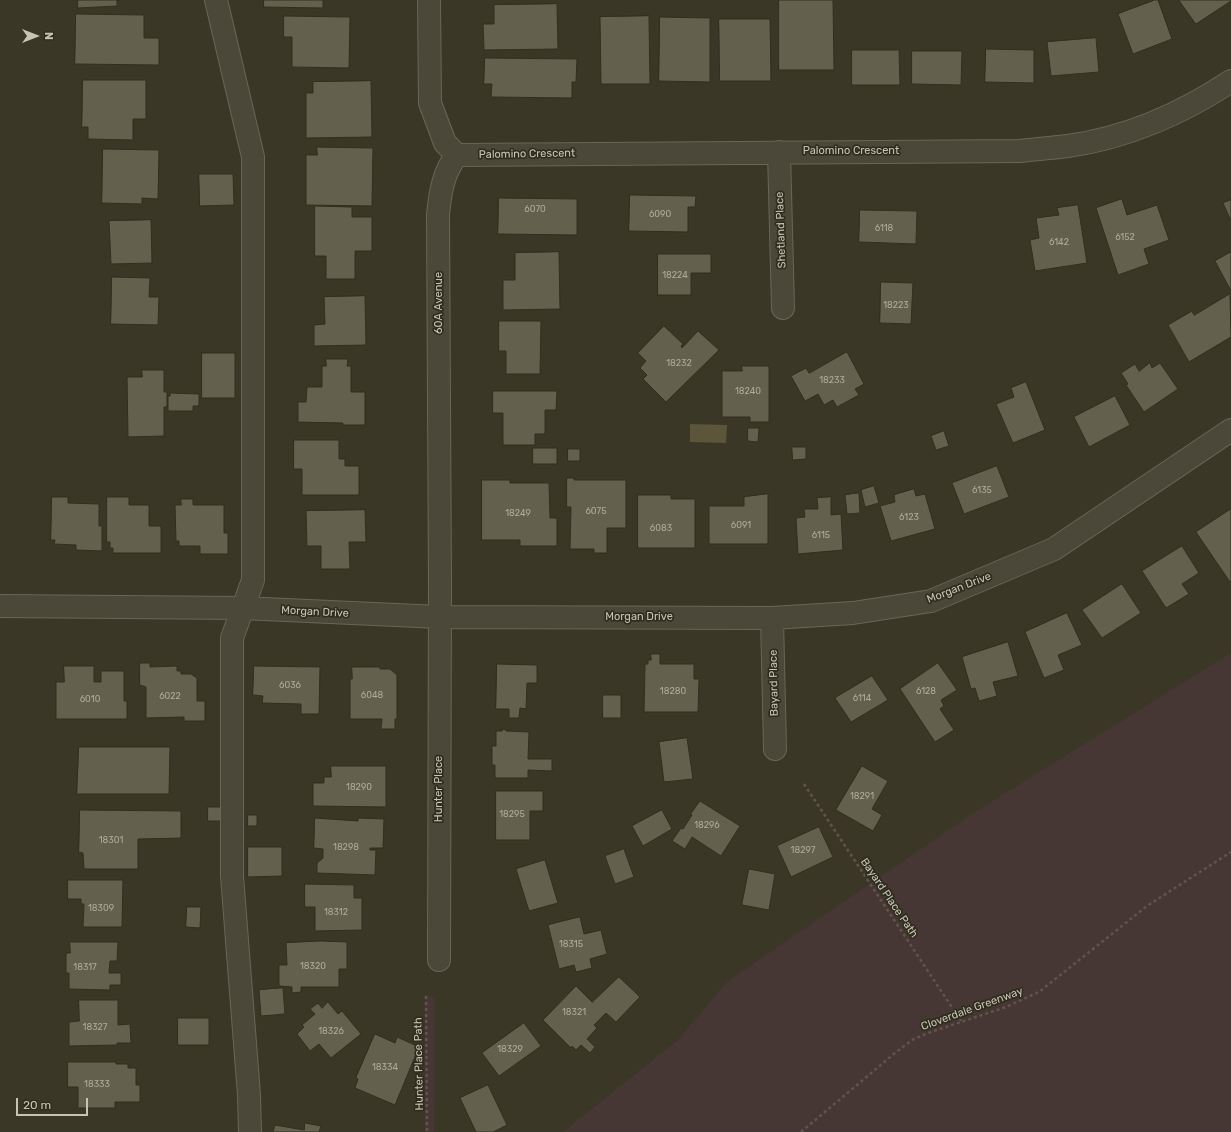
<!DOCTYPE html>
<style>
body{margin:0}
#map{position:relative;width:1231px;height:1132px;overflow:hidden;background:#3b3727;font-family:Rubik,sans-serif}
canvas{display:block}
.north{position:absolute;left:16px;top:16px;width:40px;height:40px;-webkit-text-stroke:3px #302d1f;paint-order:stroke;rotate:90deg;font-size:11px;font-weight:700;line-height:16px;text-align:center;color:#c6c4b6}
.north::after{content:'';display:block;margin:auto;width:14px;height:18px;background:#c6c4b6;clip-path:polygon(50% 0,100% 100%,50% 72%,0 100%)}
.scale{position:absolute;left:16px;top:1098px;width:72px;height:18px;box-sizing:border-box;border:2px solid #c6c4b6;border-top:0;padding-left:5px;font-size:12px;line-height:14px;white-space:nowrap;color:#c6c4b6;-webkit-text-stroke:3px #302d1f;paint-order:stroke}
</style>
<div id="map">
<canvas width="1231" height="1132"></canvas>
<div class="north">N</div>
<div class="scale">20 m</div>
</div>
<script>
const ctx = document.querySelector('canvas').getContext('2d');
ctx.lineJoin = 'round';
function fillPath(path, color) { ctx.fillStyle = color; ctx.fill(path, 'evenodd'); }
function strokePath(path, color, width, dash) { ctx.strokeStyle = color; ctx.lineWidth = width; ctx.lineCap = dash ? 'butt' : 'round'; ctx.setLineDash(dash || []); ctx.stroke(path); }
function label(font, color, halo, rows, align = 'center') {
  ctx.font = font + ' Rubik,sans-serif'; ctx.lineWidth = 3.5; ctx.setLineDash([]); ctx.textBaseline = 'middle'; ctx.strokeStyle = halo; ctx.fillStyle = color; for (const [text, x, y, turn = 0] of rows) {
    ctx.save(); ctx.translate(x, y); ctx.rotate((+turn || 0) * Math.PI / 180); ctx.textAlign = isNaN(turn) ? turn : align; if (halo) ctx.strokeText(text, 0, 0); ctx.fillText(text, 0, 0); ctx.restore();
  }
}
fillPath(new Path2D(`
 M1231,653V1132H563L678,1040L728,981L975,812Z
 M425,994L435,998L434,1132H425Z`), '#473734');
fillPath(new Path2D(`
 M690,424L727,425L726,443L690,442Z`), '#5b5539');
const building = new Path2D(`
 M78,0H121H117V6L78,8Z
 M264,0H323V8L264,7Z
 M779,0H833L834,70H779Z
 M1155,0H1158L1172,39L1133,54L1118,14Z
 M1179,0H1231V1L1196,24Z
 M557,4L558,49L484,50L483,24H494V5Z
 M76,14L144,15V38H159V65L75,64Z
 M284,16L350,17L349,68L292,67V37H284Z
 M649,16L650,84H601L600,17Z
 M660,17L710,18V82L659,81Z
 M719,19H770L771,81H720Z
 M1096,38L1099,72L1051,76L1047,42Z
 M986,49L1034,50V83L985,82Z
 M852,50H899L900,85H852Z
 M912,51H962L961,85L912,84Z
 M485,58L577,59L576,82H572V98L491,97L492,84H484Z
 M83,80H146V119H133V140L88,139V127H82Z
 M371,81L372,137L306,138V93H313V82Z
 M317,147L373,148L372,206L306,205V155H317Z
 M103,149L159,150L158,199L142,198V204L102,203Z
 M199,174H233L234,205L200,206Z
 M630,195L696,196L695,207H688V232L629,231Z
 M499,198L577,199V235L498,234Z
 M1122,199L1127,215L1157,205L1169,240L1144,249L1149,264L1118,275L1096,208Z
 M1231,200V221L1223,203Z
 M1078,205L1087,263L1035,271L1030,240L1039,238L1036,218L1059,215L1057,208Z
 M315,206L352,207V217H372V251H355V279H326V256H315Z
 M860,210L917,211L916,244L859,242Z
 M151,220L152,263L111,264L109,221Z
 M559,252L560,309L503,310V280H515V253Z
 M1231,252V291L1215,261Z
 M658,254H711V273H691V295H658Z
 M112,277L150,278L149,297H159L158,325L111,324Z
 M881,282L913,283L911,324L880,323Z
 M1230,294L1231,337L1189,362L1168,325L1192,311L1194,315Z
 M365,296L366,345L314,346V325L325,324L324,297Z
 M499,321H541L540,374H506V351H499Z
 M664,326L683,344L681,346L682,348L698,331L719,350L666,402L643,379L647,375L640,368L646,361L638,353Z
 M847,352L864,384L855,389L859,395L837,407L833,400L824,405L818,394L805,401L791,376L806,368L809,373Z
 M202,353H235V398H202Z
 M326,359H348L347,366H351V392H365V425H343V423L298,422V402H306L307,387H322V366H326Z
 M1150,363L1152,368L1160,363L1178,389L1144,412L1126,385L1128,384L1121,373L1135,364L1139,371Z
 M742,366H769V422H750V417H722V371H742Z
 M142,370H164V392H167V407H164V436L128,437L127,377H142Z
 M1026,382L1045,430L1013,443L996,404L1014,397L1011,388Z
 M493,391H557L556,410H545V434H535V445H503V413H493Z
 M170,393L199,394V406H193V411H168V396H170Z
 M1115,396L1130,425L1089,447L1074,417Z
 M748,428H759L758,442L748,441Z
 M944,431L949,446L936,450L931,436Z
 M294,440H339V459H345V466H359V495H302V469H294Z
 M792,447H806V459L793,460Z
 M533,448H557V464H533Z
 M568,449H580V461H568Z
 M997,466L1009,497L964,514L952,483Z
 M567,478H574V480H626V528H607V553H594V549H570L571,507H567Z
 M482,480H510V483H549L550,518H557V546H520V540H482Z
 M874,486L879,503L865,507L861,490Z
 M914,489L916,496L925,494L935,529L891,541L880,506L895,502L894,495Z
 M859,493L860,513L847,514L845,495Z
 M768,494V544H709V506H744V497Z
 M638,495H671V499H695V548H638Z
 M52,497H68V503L99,504V526H102V551L76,550V545L54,544L55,540H51Z
 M107,497H129V505H149V526H161V553H113V548H110V542H107Z
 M831,497V515L841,514L843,550L798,554L796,518L805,517L804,509H818L817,498Z
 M181,499H193V505H224V533H228V554H200V546H179V541H176L175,505H181Z
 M1231,509V581L1230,582L1196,532Z
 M365,510L366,542H349L350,569H321V546H307L306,511Z
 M1182,546L1199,573L1182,584L1189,594L1166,608L1142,571Z
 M1122,584L1141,613L1102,638L1082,610Z
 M1067,613L1082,645L1058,655L1064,670L1044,678L1025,632Z
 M1008,642L1018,676L993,682L997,696L979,701L975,688L971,689L962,657Z
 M651,654H660V664H694V679H699L698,712H644L645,664H648V660H651Z
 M140,663H150V667L177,666V671H181V674H191L197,678V701H205V721H184V717L146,718V687L140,685Z
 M938,663L957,690L941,700L944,706L940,709L954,730L935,742L900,689Z
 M497,664L537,665V683H527L526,709L520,708L519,718H509V709H496Z
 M64,666H94V682H101V671H124V701H127V719H56V682H64Z
 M254,666L320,667L319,714H301V704L262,703L263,696L253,695Z
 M352,667H380V669H390L397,675V719H395V729H381L382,719H350V679H352Z
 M872,676L888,700L851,722L835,698Z
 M603,695H621V718H603Z
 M502,729L506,730V731L529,732L528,759H552V771L528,770V778H495V765H492V746H496V731H502Z
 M687,738L693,779L664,782L659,742Z
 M79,747H170L169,794H77Z
 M331,766H386V807L313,806V783H324V777H331Z
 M862,766L888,781L872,809L882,815L873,831L836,810Z
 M496,791H543V811H530V840H496Z
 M700,801L740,826L721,856L692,837L685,849L672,841L681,828L683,829L692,815L691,814Z
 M208,807H221V821H208Z
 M80,810L181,811V838L138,839V869H84L83,853L79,852Z
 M662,810L672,829L643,846L632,826Z
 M248,815H257V826H248Z
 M315,818L358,821V818L384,819L383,848H370V850H376L375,875L317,873V863L323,858V849L314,848Z
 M819,827L833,857L791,877L777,846Z
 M248,847H282V876L248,877Z
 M624,849L634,877L615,884L605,856Z
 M545,860L558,903L529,911L516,869Z
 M749,869L775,874L769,910L742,905Z
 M68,880H123L122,927H83L84,904H81V899H68Z
 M305,884L354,885V898H362V930L315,931V907H305Z
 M187,907H201L200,928L186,927Z
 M580,917L584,934L601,930L607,954L590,959L592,968L576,972L574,965L559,969L548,925Z
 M321,941L347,942V969H339V987H301V992L292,993V987L279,986V965H287L286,943Z
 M70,942H118L117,961H110L109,973H121V985H110V990L69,989V973H66V953H70Z
 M619,977L640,997L616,1022L606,1013L594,1025L597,1028L587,1039L595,1047L590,1053L581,1045L576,1050L572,1046L571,1048L543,1020L576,986L592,1002Z
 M283,988L285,1014L261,1016L259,990Z
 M79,1000H118V1025L130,1024L131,1043H117V1045L69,1046V1022L79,1021Z
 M328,1002L338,1014L342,1011L361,1034L331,1058L319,1044L310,1051L297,1034L304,1027L302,1025L315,1014L310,1009L318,1003L322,1008Z
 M178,1018H209V1045H178Z
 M524,1023L541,1046L499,1076L482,1053Z
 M375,1034L395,1043L397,1037L419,1047L395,1105L355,1088L358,1079L356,1078Z
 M68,1062H116V1064H128V1068H136V1085H140V1102H115V1108H78V1087H68Z
 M488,1085L507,1125L493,1132H476L460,1098Z
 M305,1123L321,1126L319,1132H273L275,1125L304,1130Z`);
fillPath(building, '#63604e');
strokePath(building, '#322f21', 1);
const minor = new Path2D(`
 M216,0L253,157V580L232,638V876L249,1095L250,1132
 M429,0L430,103L445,143L457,155
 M779,152L783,308
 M457,155L1020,151C1036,149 1052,148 1068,146C1126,138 1183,113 1231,81
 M0,606L242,608L440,617L772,618L853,613L931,601L1054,549L1231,430
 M772,618L775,749
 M439,960L440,586L438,215C440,194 443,172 457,155`);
strokePath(minor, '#696658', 24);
strokePath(new Path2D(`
 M804,784L961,1021
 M426,996L427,1132
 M801,1132L895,1053L912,1040L928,1033L1006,1007L1039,992L1147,906L1231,852`), '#5f544e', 2.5, [3, 3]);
strokePath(minor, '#4b483a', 22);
label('9px', '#adab9c', null, [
 ["6070",535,209],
 ["6090",660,214],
 ["6118",884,228],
 ["6152",1125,237],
 ["6142",1059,242],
 ["18224",675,275],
 ["18223",896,305],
 ["18232",679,363],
 ["18233",832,380],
 ["18240",748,391],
 ["6135",982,490],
 ["6075",596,511],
 ["18249",518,513],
 ["6123",909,517],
 ["6091",741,525],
 ["6083",661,528],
 ["6115",821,535],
 ["6036",290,685],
 ["18280",673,691],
 ["6128",926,691],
 ["6048",372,695],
 ["6022",170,696],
 ["6114",862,698],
 ["6010",90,699],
 ["18290",359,787],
 ["18291",862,796],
 ["18295",512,814],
 ["18296",707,825],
 ["18301",111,840],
 ["18298",346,847],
 ["18297",803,850],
 ["18309",101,908],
 ["18312",336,912],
 ["18315",571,944],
 ["18320",313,966],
 ["18317",85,967],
 ["18321",574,1012],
 ["18327",95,1027],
 ["18326",331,1031],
 ["18329",510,1049],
 ["18334",385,1067],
 ["18333",97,1084]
]);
label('11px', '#c6c4b6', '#302d1f', [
 ["Palomino Crescent",851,151],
 ["Palomino Crescent",527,154,-1],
 ["Shetland Place",781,230,-92],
 ["60A Avenue",439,303,-90],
 ["Morgan Drive",959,588,-21],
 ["Morgan Drive",315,612,3],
 ["Morgan Drive",639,617],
 ["Bayard Place",774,683,-91],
 ["Hunter Place",439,789,-90],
 ["Bayard Place Path",889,898,56],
 ["Cloverdale Greenway",972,1009,-20],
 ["Hunter Place Path",419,1064,-91]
]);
</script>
